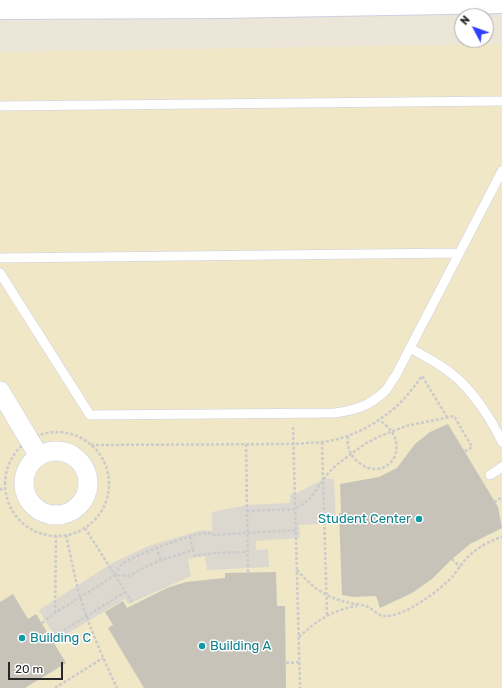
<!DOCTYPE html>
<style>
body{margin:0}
#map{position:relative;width:502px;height:688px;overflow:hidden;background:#ece6d9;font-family:Rubik,sans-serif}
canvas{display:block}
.north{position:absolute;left:454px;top:8px;width:40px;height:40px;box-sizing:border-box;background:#fff;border:1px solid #a9a9a9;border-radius:50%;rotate:311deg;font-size:11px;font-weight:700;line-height:16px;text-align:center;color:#282828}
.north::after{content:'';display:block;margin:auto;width:14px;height:18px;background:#323dff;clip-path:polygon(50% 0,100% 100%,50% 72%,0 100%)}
.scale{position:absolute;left:8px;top:662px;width:55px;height:18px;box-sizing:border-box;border:2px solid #282828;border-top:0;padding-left:5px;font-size:12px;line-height:14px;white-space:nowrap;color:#282828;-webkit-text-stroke:3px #fff;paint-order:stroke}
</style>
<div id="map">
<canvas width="502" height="688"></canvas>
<div class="north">N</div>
<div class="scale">20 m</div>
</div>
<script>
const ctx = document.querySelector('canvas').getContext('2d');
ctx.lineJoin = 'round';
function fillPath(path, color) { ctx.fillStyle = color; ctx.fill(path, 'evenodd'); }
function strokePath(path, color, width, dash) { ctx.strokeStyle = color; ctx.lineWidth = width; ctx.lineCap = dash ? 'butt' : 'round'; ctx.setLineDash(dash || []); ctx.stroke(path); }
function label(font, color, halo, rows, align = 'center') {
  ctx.font = font + ' Rubik,sans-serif'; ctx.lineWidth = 3; ctx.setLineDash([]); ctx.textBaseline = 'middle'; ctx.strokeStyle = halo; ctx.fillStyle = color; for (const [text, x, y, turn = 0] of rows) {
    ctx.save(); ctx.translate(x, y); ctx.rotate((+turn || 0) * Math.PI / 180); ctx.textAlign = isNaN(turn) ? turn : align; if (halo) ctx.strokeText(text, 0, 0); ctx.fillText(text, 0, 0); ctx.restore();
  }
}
fillPath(new Path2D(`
 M502,44V688H0V52Z`), '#efe7c6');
fillPath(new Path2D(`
 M324,479H334L336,523L299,525L300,538L256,541V550L268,549L269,567L207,570L205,556L188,559L191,576L128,604L125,599L57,640L39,610L114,562L151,545L202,530L212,531V512L247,505L290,503V494H295Z`), '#dcd8d0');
fillPath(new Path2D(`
 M448,424L498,507L502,528L470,544L452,559L432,579L412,593L380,608L376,596L353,597L342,595L339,513H341L340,484L379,477L397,468L415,444L430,432Z
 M276,572L277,606H285L286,688H144L108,628L113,625L105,612L123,601L127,608L167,588L186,582L225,578V573Z
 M13,594L28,619L36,614L66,663L25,688H0V602Z`), '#c7c3b9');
const service = new Path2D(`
 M0,106L502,101
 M0,258L459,253
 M0,273L90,415L335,413C355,410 370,406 385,391C389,387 392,380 396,375L502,171
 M410,348C428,358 447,368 462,383C477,398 493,422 502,442
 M490,475L502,467`);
const minor = new Path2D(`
 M0,391L39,456
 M24 483a32 32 0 1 1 64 0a32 32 0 1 1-64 0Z`);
const tertiary = new Path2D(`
 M0,8L221,7L502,2`);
strokePath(service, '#cecfe2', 10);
strokePath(minor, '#cecfe2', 20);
strokePath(tertiary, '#cecfe2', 24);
strokePath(new Path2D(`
 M293,427L300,688
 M5 484a52 52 0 1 1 104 0a52 52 0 1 1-104 0Z
 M348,436C347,446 349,454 357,461C386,487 417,444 379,420
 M322,442L327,615
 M246,444L248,572
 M91,445L294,444C303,443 312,443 321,442C350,439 377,424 398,405C407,396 415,386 422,376L447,417
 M0,490L4,487
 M494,502L501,498L502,499
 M247,511L295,509L309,500L329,472L340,462L365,444L378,437L406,426L454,416L472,447L464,452
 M85,528L133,604
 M66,535C70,553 74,572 78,590C88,624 102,656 117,688
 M190,537L193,550
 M156,547L161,560
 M452,559L460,567
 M297,570C317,593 333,601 362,605C372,606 377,617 386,616C406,616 440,590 453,576C458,570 461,564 466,559C475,549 489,541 502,537
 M115,575C117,572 119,567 122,564C129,557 197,532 207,533C209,533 211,534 213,535L296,530
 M55,613L56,536
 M42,623L55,613L115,575L129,576L143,568L161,560L193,550L195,556L214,553L247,552
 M299,637C316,621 334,609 357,606
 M47,641L125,592
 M286,663L300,662
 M55,688L103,658`), '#cbcbcb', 2.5, [3, 2]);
strokePath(service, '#fff', 9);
strokePath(minor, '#fff', 19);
strokePath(tertiary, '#fff', 22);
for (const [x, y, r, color] of [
 [419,519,4,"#0f9aa8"],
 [22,638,4,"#0f9aa8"],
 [202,646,4,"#0f9aa8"]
]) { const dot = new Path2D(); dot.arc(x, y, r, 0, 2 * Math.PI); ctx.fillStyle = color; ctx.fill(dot); strokePath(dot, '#fff', 1.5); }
label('13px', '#0d838f', '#fff', [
 ["Student Center",411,519,"right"],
 ["Building C",30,638],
 ["Building A",210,646]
], 'left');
</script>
